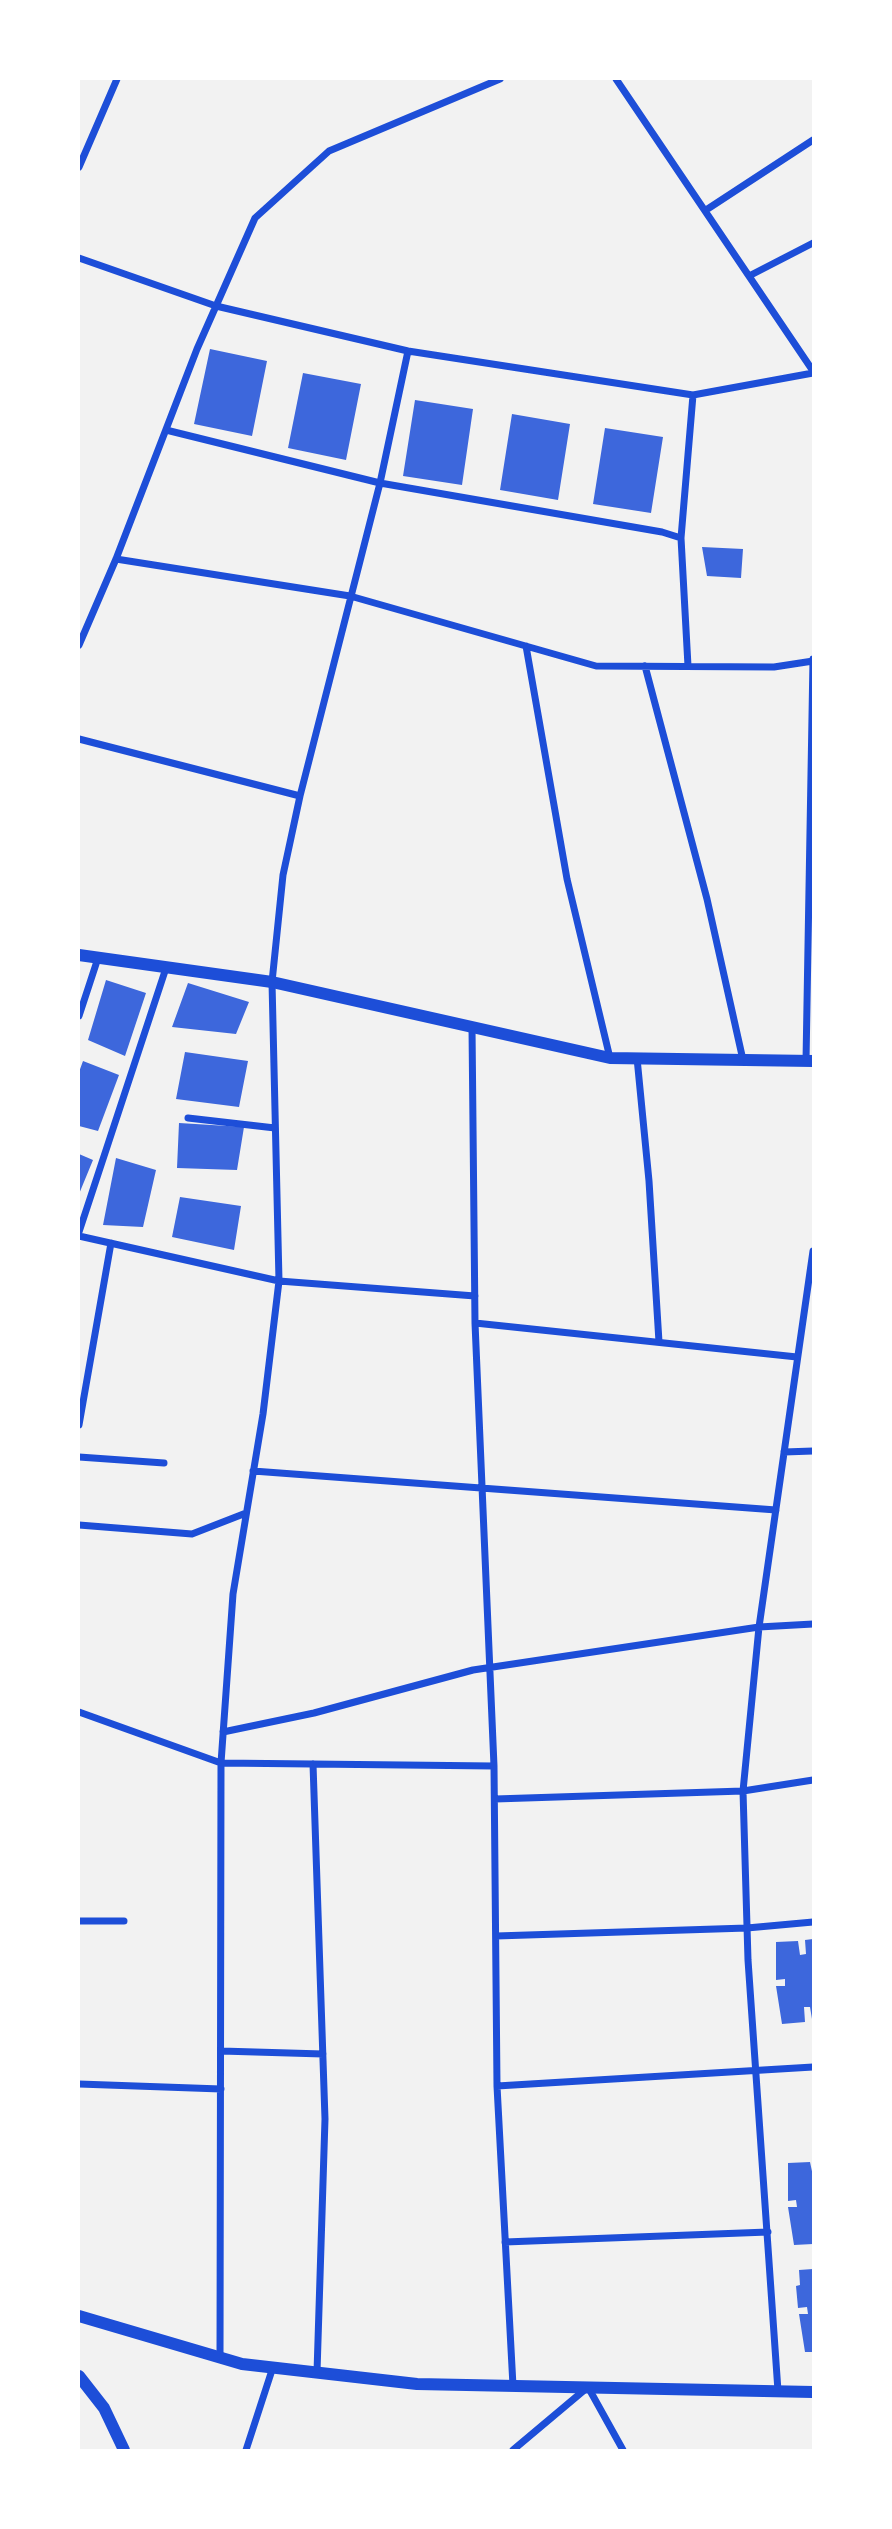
<!DOCTYPE html>
<style>
body{margin:0}
#map{position:relative;width:892px;height:2529px;overflow:hidden;background:#f2f2f2;font-family:Overpass,sans-serif}
canvas{display:block}
.frame{position:absolute;inset:0;border:80px solid #fff;pointer-events:none}
</style>
<div id="map">
<canvas width="892" height="2529"></canvas>
<div class="frame"></div>
</div>
<script>
const ctx = document.querySelector('canvas').getContext('2d');
ctx.lineJoin = 'round';
function fillPath(path, color) { ctx.fillStyle = color; ctx.fill(path, 'evenodd'); }
function strokePath(path, color, width, dash) { ctx.strokeStyle = color; ctx.lineWidth = width; ctx.lineCap = dash ? 'butt' : 'round'; ctx.setLineDash(dash || []); ctx.stroke(path); }
fillPath(new Path2D(`
 M210,349L267,361L252,436L194,424Z
 M303,373L361,384L346,460L288,448Z
 M415,400L473,409L462,485L403,476Z
 M512,414L570,424L558,500L500,490Z
 M605,428L663,437L651,513L593,504Z
 M702,547L743,549L741,578L707,576Z
 M106,980L146,993L125,1056L88,1040Z
 M188,983L249,1002L236,1034L172,1027Z
 M185,1052L248,1061L239,1107L176,1099Z
 M83,1061L119,1075L98,1131L79,1126V1072Z
 M179,1123L244,1127L237,1170L177,1168Z
 M79,1154L93,1160L79,1194Z
 M116,1158L156,1170L143,1227L103,1225Z
 M180,1197L241,1206L234,1250L172,1237Z
 M813,1939V2025L810,2007H804L805,2022L782,2024L776,1986H785V1979L776,1980V1942L798,1941L800,1955L806,1954L805,1940Z
 M810,2162L813,2176V2244L794,2245L788,2207H797L796,2200L788,2201V2163Z
 M813,2269V2352H805L799,2314H808L807,2307L798,2308L796,2286L800,2285L799,2270Z`), '#3d67dc');
strokePath(new Path2D(`
 M616,79L813,371
 M79,167L117,79
 M706,210L813,140
 M79,258L216,306L408,351L693,395L813,373
 M749,276L813,243
 M408,351L380,483L662,532L681,538
 M166,430L380,483L300,796L283,875L272,982L279,1281L263,1414L233,1594L221,1763L220,2357
 M116,559L350,596L596,666L774,667L813,661
 M79,645L116,559L197,349L255,218L329,151L500,79
 M526,646L567,879L610,1058
 M645,666L707,899L743,1060
 M688,666L681,538L693,395
 M79,739L300,796
 M79,1016L98,958
 M472,1027L475,1323L494,1766L497,2086L513,2386
 M637,1058L649,1181L659,1342
 M806,1061L813,659
 M188,1118L275,1128
 M79,1232L166,968
 M79,1236L279,1281L475,1296
 M475,1323L797,1357
 M79,1425L111,1243
 M784,1452L813,1451
 M79,1457L164,1463
 M253,1471L776,1510
 M79,1525L192,1534L246,1513
 M79,1712L221,1763L494,1766
 M223,1732L314,1713L473,1670L759,1627L813,1624
 M313,1764L325,2119L317,2372
 M495,1799L743,1791L813,1780
 M79,1921H124
 M496,1936L747,1928L813,1922
 M221,2051L323,2054
 M79,2084L221,2089
 M497,2086L813,2067
 M505,2242L768,2232
 M778,2391L748,1960L743,1791L759,1627L813,1251
 M246,2450L273,2367
 M513,2450L588,2387L623,2450`), '#1d4ed8', 7);
strokePath(new Path2D(`
 M79,955L272,982L610,1058L813,1061
 M79,2316L242,2364L417,2384L813,2392
 M79,2376L104,2408L124,2450`), '#1d4ed8', 12);
</script>
